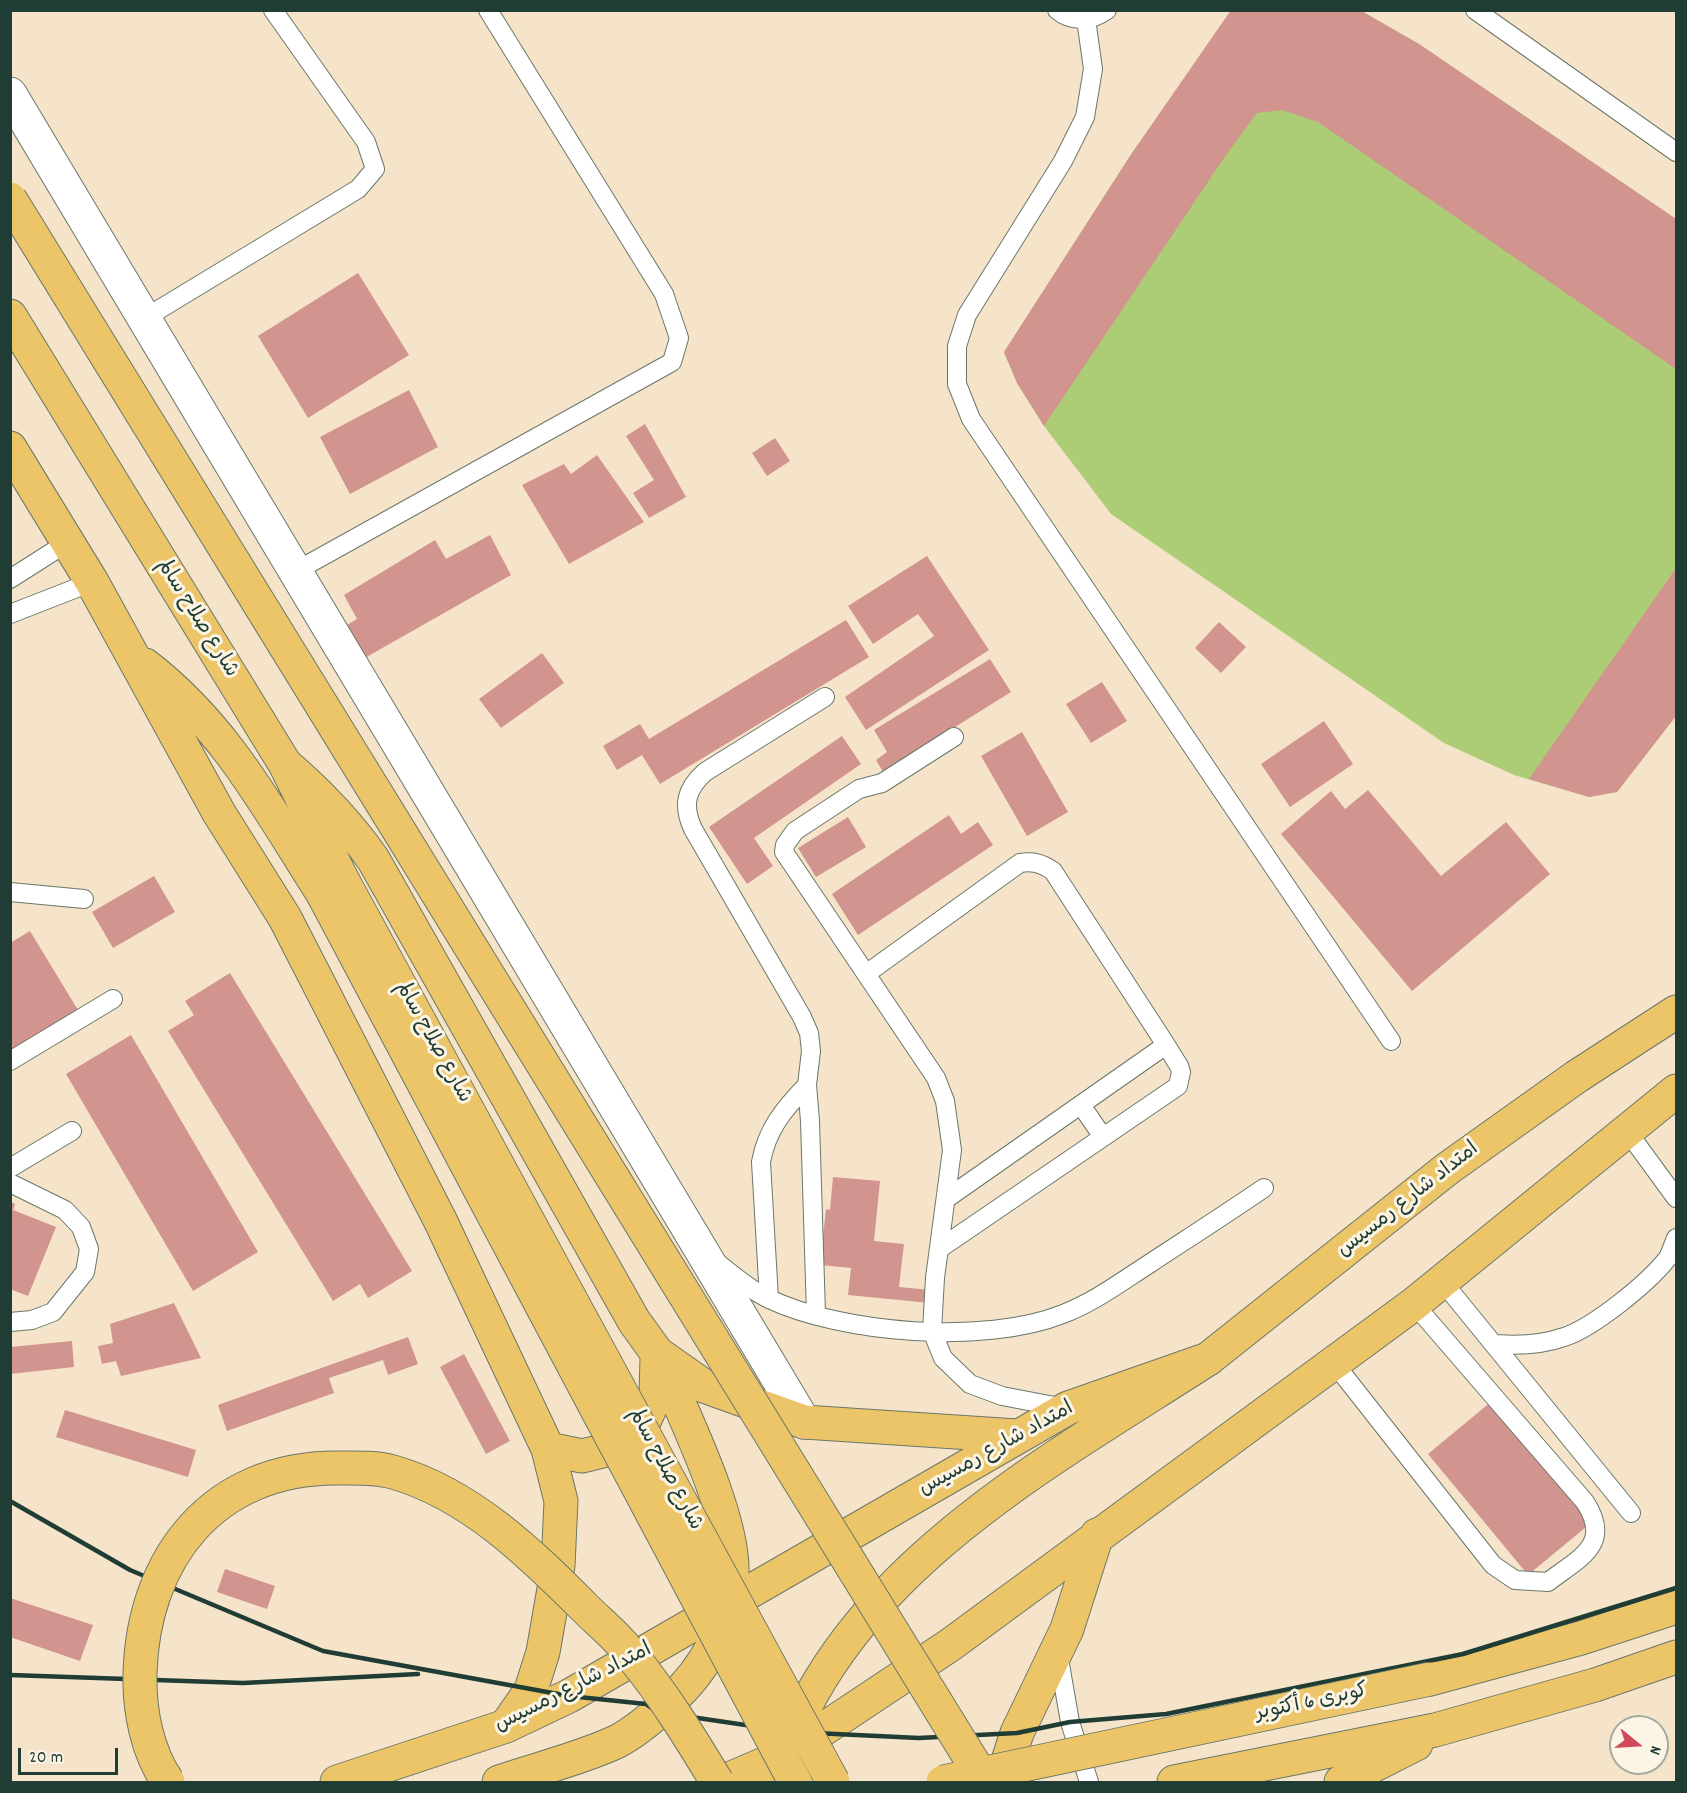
<!DOCTYPE html>
<meta charset="utf-8">
<style>
body{margin:0}
#map{position:relative;width:1687px;height:1793px;overflow:hidden;background:#f6e4ca;font-family:Dekko,sans-serif}
canvas{display:block}
.frame{position:absolute;inset:0;border:12px solid #1f3d34;pointer-events:none}
.north{position:absolute;left:1609px;top:1715px;width:60px;height:60px;box-sizing:border-box;background:#fcf5e5;border:2px solid #a4ab9e;border-radius:50%;rotate:108deg;font-size:16px;font-weight:700;line-height:24px;text-align:center;color:#1f3d34}
.north::after{content:'';display:block;margin:auto;width:21px;height:27px;background:#d1495b;clip-path:polygon(50% 0,100% 100%,50% 72%,0 100%)}
.scale{position:absolute;left:18px;top:1748px;width:100px;height:27px;box-sizing:border-box;border:3px solid #1f3d34;border-top:0;padding-left:8px;font-size:18px;line-height:21px;white-space:nowrap;color:#1f3d34;-webkit-text-stroke:4px #fcf5e5;paint-order:stroke}
</style>
<div id="map">
<canvas width="1687" height="1793"></canvas>
<div class="frame"></div>
<div class="north">N</div>
<div class="scale">20 m</div>
</div>
<script>
const ctx = document.querySelector('canvas').getContext('2d');
ctx.lineJoin = 'round';
function fillPath(path, color) { ctx.fillStyle = color; ctx.fill(path, 'evenodd'); }
function strokePath(path, color, width, dash) { ctx.strokeStyle = color; ctx.lineWidth = width; ctx.lineCap = dash ? 'butt' : 'round'; ctx.setLineDash(dash || []); ctx.stroke(path); }
function label(font, color, halo, rows, align = 'center') {
  ctx.font = font + ' Dekko,"Playpen Sans Arabic",sans-serif'; ctx.lineWidth = 6; ctx.setLineDash([]); ctx.textBaseline = 'middle'; ctx.strokeStyle = halo; ctx.fillStyle = color; for (const [text, x, y, turn = 0] of rows) {
    ctx.save(); ctx.translate(x, y); ctx.rotate((+turn || 0) * Math.PI / 180); ctx.textAlign = isNaN(turn) ? turn : align; if (halo) ctx.strokeText(text, 0, 0); ctx.fillText(text, 0, 0); ctx.restore();
  }
}
fillPath(new Path2D(`
 M1360,11L1419,44L1676,219V716L1617,792L1589,797L1514,775L1444,743L1111,514L1044,426L1017,383L1004,352L1130,156L1180,85Z`), '#accd75');
fillPath(new Path2D(`
 M1231,10H1360L1419,44L1676,219V369L1318,122L1282,110L1257,113L1228,152L1044,426L1017,383L1004,352L1130,156Z
 M358,273L409,355L308,418L258,336Z
 M409,390L438,447L350,494L320,437Z
 M645,424L686,497L649,518L633,493L654,480L626,436Z
 M775,438L790,461L767,476L752,453Z
 M597,455L644,522L569,564L522,485L564,464L571,474Z
 M490,535L511,575L363,659L345,626L357,619L344,595L435,540L446,559Z
 M927,556L989,650L866,730L845,697L934,636L918,614L873,644L848,606Z
 M1676,568V716L1617,792L1589,797L1529,779Z
 M846,620L869,657L660,784L642,755L617,770L603,746L640,724L649,739Z
 M1219,622L1246,647L1221,673L1195,648Z
 M542,653L564,683L501,728L479,699Z
 M990,659L1011,692L883,772L876,760L887,752L874,730Z
 M1102,682L1127,721L1091,743L1066,704Z
 M1324,721L1353,764L1290,807L1261,764Z
 M1022,732L1068,812L1027,836L981,756Z
 M842,736L861,764L754,838L773,866L747,884L709,827Z
 M1368,790L1441,876L1506,822L1550,874L1412,991L1281,834L1331,791L1345,809Z
 M949,815L961,834L978,822L993,845L858,935L832,894Z
 M848,817L866,847L816,877L798,848Z
 M154,876L175,912L113,948L92,912Z
 M30,931L78,1010L10,1051V943Z
 M230,973L412,1271L368,1298L360,1284L333,1301L168,1031L194,1015L185,1001Z
 M131,1035L258,1252L193,1291L66,1074Z
 M833,1177L880,1181L874,1241L904,1244L899,1287L931,1290L930,1303L848,1295L851,1268L820,1265L826,1209L830,1210Z
 M10,1202L15,1204L13,1210L56,1227L28,1296L10,1289Z
 M174,1303L201,1358L121,1376L116,1361L102,1364L98,1346L113,1343L110,1324Z
 M408,1337L418,1364L388,1375L383,1360L329,1378L334,1393L227,1431L218,1405Z
 M72,1341L74,1367L10,1374V1347Z
 M464,1354L510,1441L486,1454L440,1367Z
 M1492,1401L1592,1522L1528,1575L1428,1454Z
 M65,1410L196,1450L188,1477L56,1437Z
 M225,1569L275,1586L267,1609L217,1592Z
 M10,1598L93,1625L80,1661L10,1637Z`), '#d2948e');
const lane = new Path2D(`
 M1057,10C1072,23 1092,21 1107,10
 M1475,10L1676,152
 M1086,19L1093,69L1085,117L1063,161L967,315L957,346V384L971,419L1391,1041
 M145,318L358,189L375,169L366,142L273,10
 M296,571L672,362L679,338L664,294L488,10
 M10,579L68,542
 M10,614L92,582
 M954,737L882,783L859,789L795,831L785,845L784,852L936,1078L945,1101L952,1150L935,1278L932,1331L943,1358L970,1384L1002,1396L1065,1408
 M10,892L84,899
 M866,974L1020,863C1033,861 1041,863 1053,871L1166,1045L1179,1066L1181,1072L1178,1086L939,1249
 M10,1061L113,999
 M1081,1105L1103,1137
 M1627,1131L1676,1198
 M10,1168L72,1131
 M10,1183L65,1210L81,1227L89,1249L85,1272L53,1312L32,1320L10,1322
 M946,1199L1166,1045
 M719,1264C735,1277 749,1289 767,1298C842,1334 985,1345 1063,1314C1094,1302 1121,1282 1149,1264C1187,1239 1226,1214 1264,1188
 M1442,1281L1631,1513
 M769,1299L761,1162C767,1129 784,1109 807,1085
 M816,1314L810,1121L807,1085L811,1051L809,1033L802,1017L693,829C682,805 686,789 705,772L825,697
 M1496,1344C1519,1346 1541,1345 1564,1337C1593,1328 1648,1283 1667,1259C1671,1253 1673,1245 1676,1238
 M1334,1363L1493,1565L1515,1580L1548,1582C1579,1558 1613,1545 1585,1502L1414,1304
 M1058,1653L1070,1722L1089,1782`);
const street = new Path2D(`
 M10,94L804,1422`);
const primary = new Path2D(`
 M337,1782L506,1726L569,1696L1068,1408L1208,1359L1447,1169L1576,1077L1676,1012
 M722,1782L783,1756L950,1645L1414,1304L1676,1091`);
const highway = new Path2D(`
 M10,316L285,764L343,881
 M10,448L92,582L219,813L285,918L440,1220L548,1449L561,1501L558,1566L543,1652L531,1690L506,1726
 M145,665C226,727 269,810 323,894
 M285,764C319,793 347,822 373,859L634,1321L657,1353L704,1386L804,1422L1017,1436
 M548,1449L582,1456L615,1448L642,1426L656,1395L657,1358
 M1430,1679L1581,1638L1676,1607
 M499,1782C537,1769 579,1759 616,1742C636,1732 654,1716 670,1701C706,1669 731,1622 732,1573C734,1515 681,1410 657,1353
 M776,1782C830,1579 1044,1465 1208,1359
 M1001,1782L1017,1733L1067,1629L1097,1535
 M1174,1782L1435,1730L1595,1685L1676,1657
 M1341,1782L1416,1744`);
strokePath(lane, '#6a7768', 20);
strokePath(street, '#6a7768', 35);
strokePath(primary, '#6a7768', 35);
strokePath(highway, '#6a7768', 35);
strokePath(lane, '#fff', 18);
strokePath(street, '#fff', 33);
strokePath(primary, '#edc569', 33);
strokePath(highway, '#edc569', 33);
strokePath(new Path2D(`
 M10,1501L130,1570L323,1651L569,1696L646,1704L657,1712L793,1732L919,1738L1017,1733L1070,1722L1166,1714L1463,1654L1676,1588
 M10,1675L243,1683L418,1674`), '#1f3d34', 4.5);
const highwayBridge = new Path2D(`
 M10,199L985,1782
 M343,881L833,1782
 M323,894L795,1782
 M168,1782C147,1752 139,1710 140,1674C143,1557 214,1468 336,1468C354,1468 375,1467 393,1472C470,1494 530,1553 585,1608C601,1624 619,1638 632,1656C664,1695 691,1739 717,1782
 M943,1782L1430,1679`);
strokePath(highwayBridge, '#6a7768', 35, []);
strokePath(highwayBridge, '#edc569', 33);
label('21px', '#1f3d34', '#fcf5e5', [
 ["شارع صلاح سالم",196,619,58],
 ["شارع صلاح سالم",432,1043,61],
 ["امتداد شارع رمسيس",1409,1201,-38],
 ["امتداد شارع رمسيس",997,1450,-29],
 ["شارع صلاح سالم",664,1470,62],
 ["امتداد شارع رمسيس",574,1689,-27],
 ["كوبرى 6 أكتوبر",1312,1704,-12]
]);
</script>
